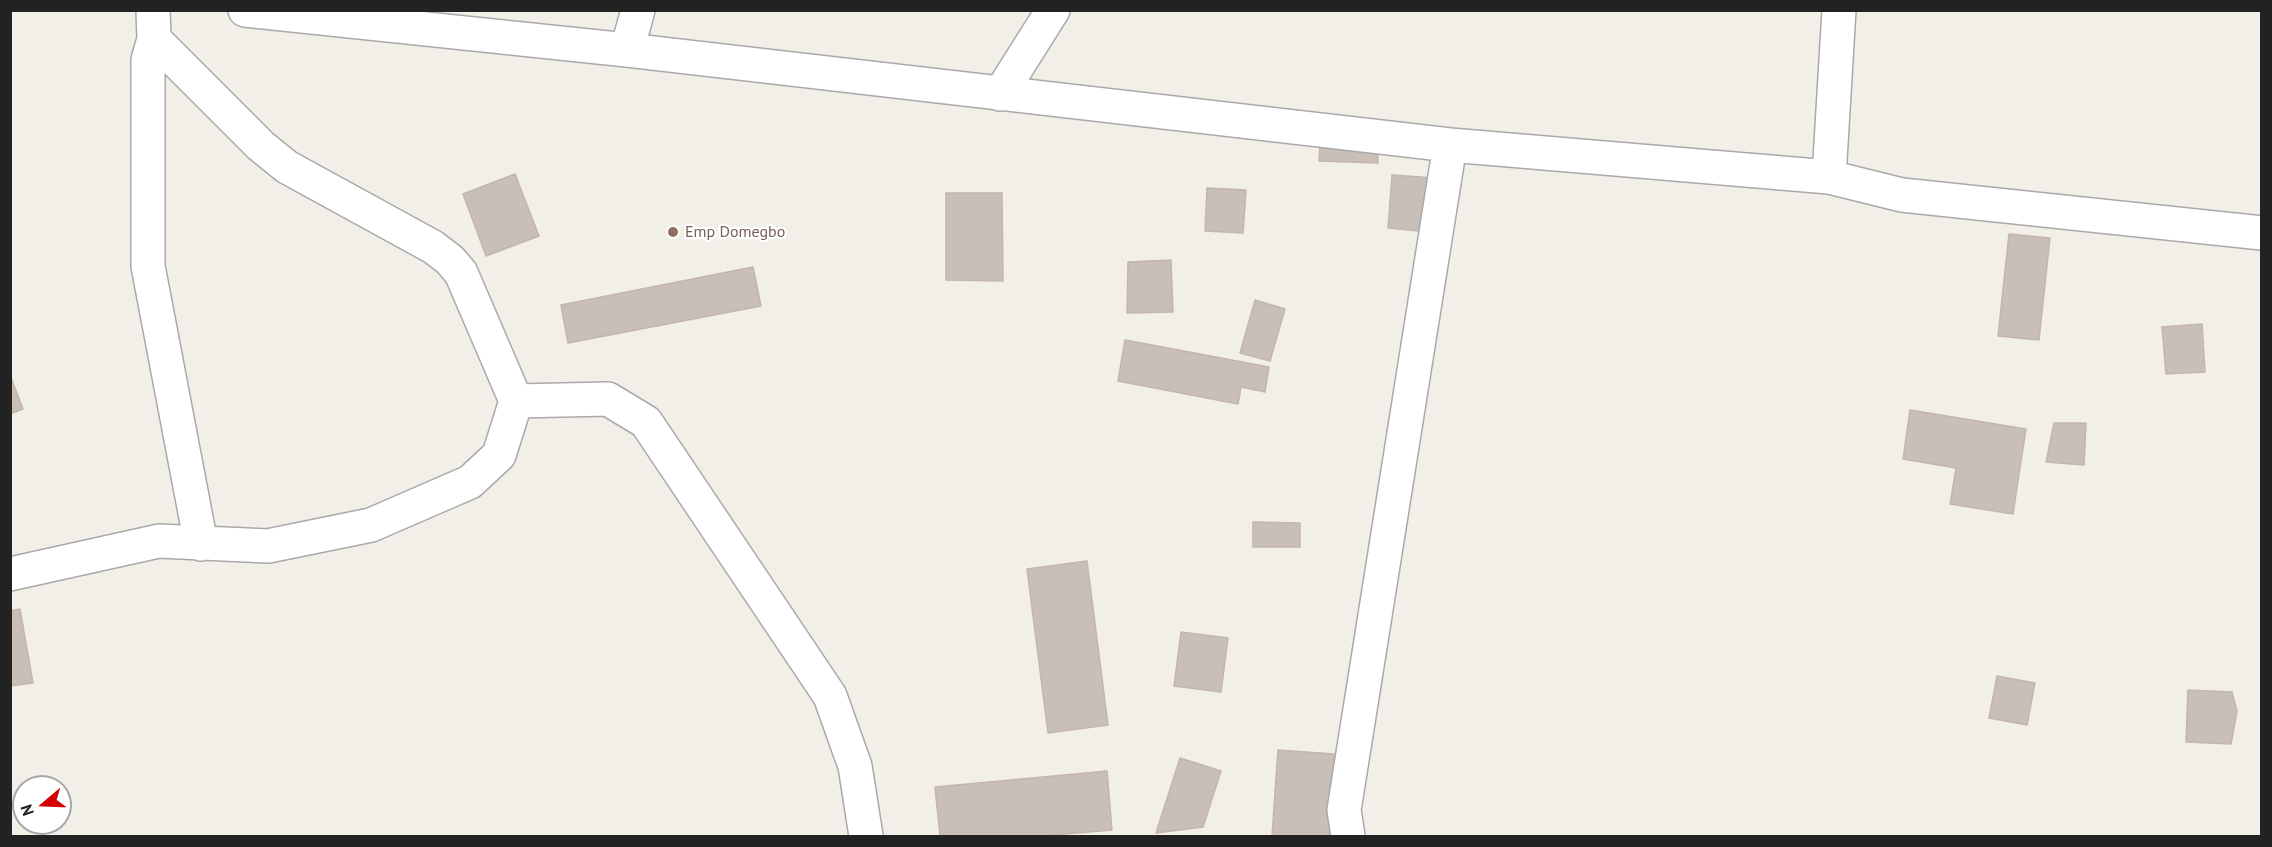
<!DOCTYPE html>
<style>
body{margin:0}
#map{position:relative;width:2272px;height:847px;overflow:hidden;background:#f2efe9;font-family:"PT Sans",sans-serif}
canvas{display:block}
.frame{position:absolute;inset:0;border:12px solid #222;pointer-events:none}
.north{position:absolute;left:12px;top:775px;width:60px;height:60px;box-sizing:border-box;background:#fff;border:2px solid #a7a7a7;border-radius:50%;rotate:251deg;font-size:16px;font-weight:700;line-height:24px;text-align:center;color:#222}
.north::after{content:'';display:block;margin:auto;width:21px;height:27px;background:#d40000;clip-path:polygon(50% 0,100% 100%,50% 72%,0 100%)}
</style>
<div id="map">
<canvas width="2272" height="847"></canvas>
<div class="frame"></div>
<div class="north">N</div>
</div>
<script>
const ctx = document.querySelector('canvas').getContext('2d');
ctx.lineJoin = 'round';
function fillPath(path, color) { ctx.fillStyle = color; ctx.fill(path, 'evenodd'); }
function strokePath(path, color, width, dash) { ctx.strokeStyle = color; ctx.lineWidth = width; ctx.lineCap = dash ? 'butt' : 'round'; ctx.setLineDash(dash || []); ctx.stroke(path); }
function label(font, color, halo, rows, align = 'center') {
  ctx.font = font + ' "PT Sans",sans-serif'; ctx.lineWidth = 4.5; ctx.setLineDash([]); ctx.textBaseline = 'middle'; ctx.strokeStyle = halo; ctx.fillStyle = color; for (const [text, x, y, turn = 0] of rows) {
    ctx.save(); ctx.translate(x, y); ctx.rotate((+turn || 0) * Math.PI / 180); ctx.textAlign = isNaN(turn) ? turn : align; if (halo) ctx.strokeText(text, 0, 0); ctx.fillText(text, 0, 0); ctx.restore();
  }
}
const building = new Path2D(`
 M1320,144L1378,146V163L1319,161Z
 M515,174L539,236L486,256L463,194Z
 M1392,175L1435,178L1430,232L1388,228Z
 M1207,188L1246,190L1243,233L1205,231Z
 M946,193H1002L1003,281L946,280Z
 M2009,234L2050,238L2039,340L1998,336Z
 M1171,260L1173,312L1127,313L1128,262Z
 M753,267L761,306L568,343L561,305Z
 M1255,300L1285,309L1270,361L1240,353Z
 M2202,324L2205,372L2166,374L2162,327Z
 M1125,340L1269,367L1265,392L1241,387L1238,404L1118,381Z
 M10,375L23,409L10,414Z
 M1910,410L2026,429L2013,514L1950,504L1956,468L1903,459Z
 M2054,423H2086L2084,465L2046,462Z
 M1253,522L1300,523V547H1253Z
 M1087,561L1108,725L1048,733L1027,569Z
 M20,609L33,683L10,686V611Z
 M1181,632L1228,638L1221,692L1174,686Z
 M1997,676L2035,683L2027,725L1989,718Z
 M2188,690L2232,692L2237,711L2231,744L2186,742Z
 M1278,750L1334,754L1329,836H1272Z
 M1180,758L1221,771L1203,827L1156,833Z
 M1107,771L1112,830L1042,836H940L935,787Z`);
fillPath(building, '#c7bfb8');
strokePath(building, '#c4b6ab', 1.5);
const minor = new Path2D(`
 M153,10L154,39L148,60V266L201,544
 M245,10L627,50L1450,145L1829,177L1902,195L2262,233
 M627,50L638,10
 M1000,94L1053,10
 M1829,177L1839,10
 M516,401L608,399L646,422L830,696L855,766L866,836
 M10,574L159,541L268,546L371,525L470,482L499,455L516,401L461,273L450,260L433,247L287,167L261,146L154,39
 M1348,836L1344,810L1450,145`);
strokePath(minor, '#a9a9a9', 36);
strokePath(minor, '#fff', 33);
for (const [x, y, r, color] of [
 [673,232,6,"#8d6e63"]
]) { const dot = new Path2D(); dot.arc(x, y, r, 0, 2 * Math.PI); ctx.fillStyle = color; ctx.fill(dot); strokePath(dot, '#fff', 2); }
label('16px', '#785e54', '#fff', [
 ["Emp Domegbo",685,232]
], 'left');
</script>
